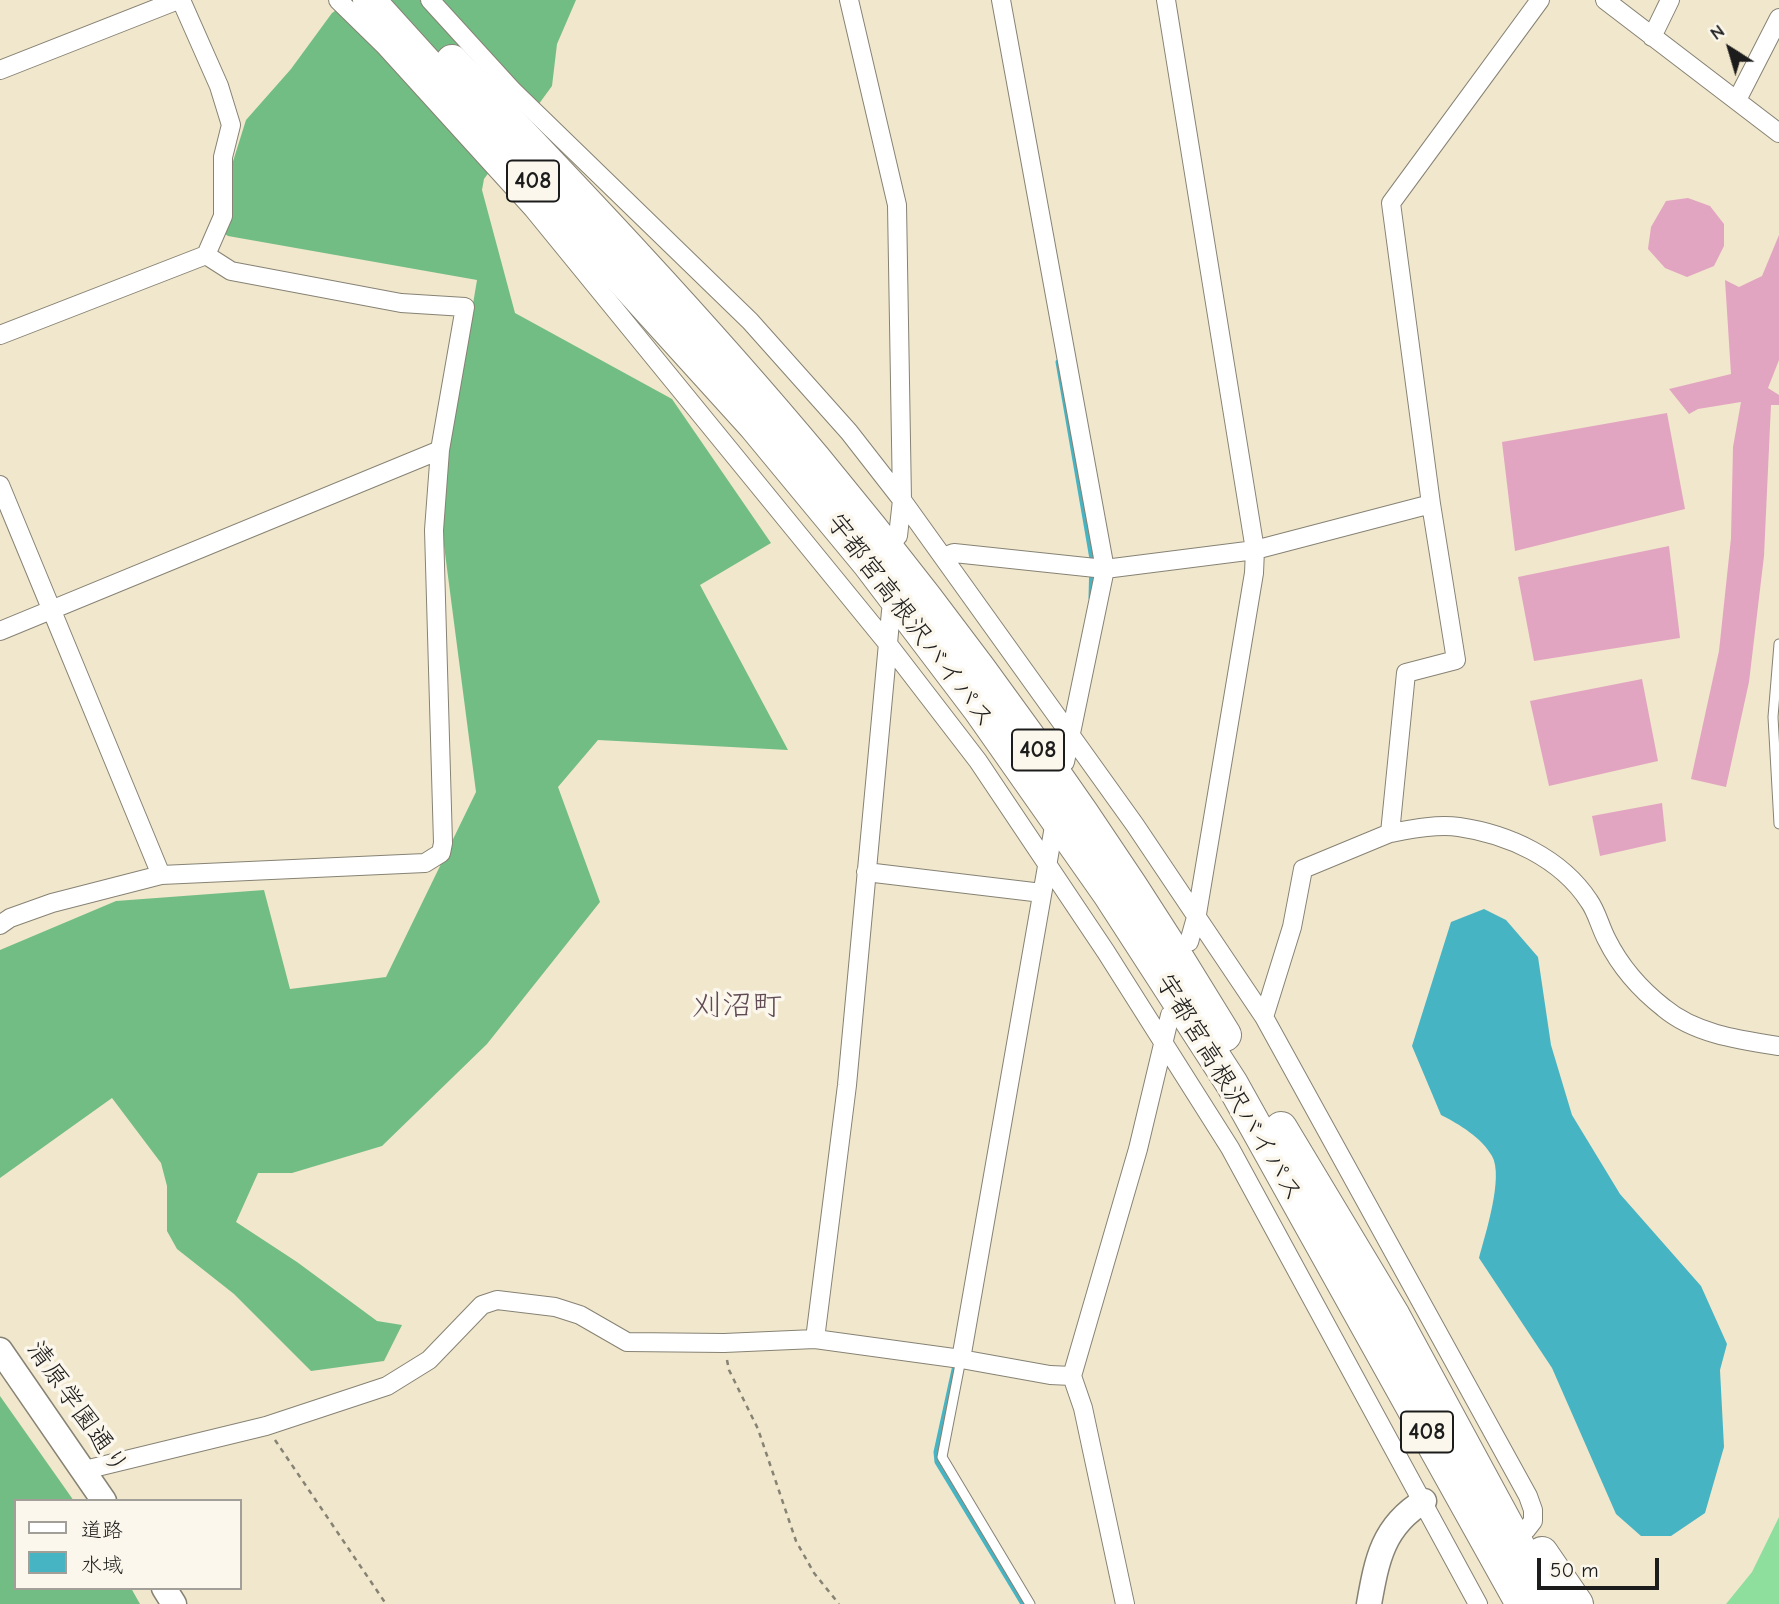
<!DOCTYPE html>
<meta charset="utf-8">
<style>
body{margin:0}
#map{position:relative;width:1779px;height:1604px;overflow:hidden;background:#f1e7cc;font-family:"Comic Neue","Klee One",sans-serif}
canvas{display:block}
.legend{position:absolute;left:14px;top:1499px;width:228px;height:91px;box-sizing:border-box;background:#fbf7ec;border:2px solid #a29f99;margin:0;padding:9px 12px;list-style:none;font-size:21px;color:#1c1c1c}
.legend li{display:flex;align-items:center;gap:14px;height:35px}
.legend b{width:35px;border:2px solid #a29f99}
.north{position:absolute;left:1695px;top:14px;width:70px;height:70px;-webkit-text-stroke:5px #fbf7ec;paint-order:stroke;rotate:323deg;font-size:19px;font-weight:700;line-height:28px;text-align:center;color:#1c1c1c}
.north::after{content:'';display:block;margin:auto;width:24px;height:32px;background:#1c1c1c;clip-path:polygon(50% 0,100% 100%,50% 72%,0 100%)}
.scale{position:absolute;left:1537px;top:1558px;width:122px;height:32px;box-sizing:border-box;border:4px solid #1c1c1c;border-top:0;padding-left:9px;font-size:21px;line-height:24px;white-space:nowrap;color:#1c1c1c;-webkit-text-stroke:5px #fbf7ec;paint-order:stroke}
</style>
<div id="map">
<canvas width="1779" height="1604"></canvas>
<ul class="legend">
<li><b style="height:9px;background:#fff"></b>道路</li>
<li><b style="height:19px;background:#47b4c3"></b>水域</li>
</ul>
<div class="north">N</div>
<div class="scale">50 m</div>
</div>
<script>
const ctx = document.querySelector('canvas').getContext('2d');
ctx.lineJoin = 'round';
function fillPath(path, color) { ctx.fillStyle = color; ctx.fill(path, 'evenodd'); }
function strokePath(path, color, width, dash) { ctx.strokeStyle = color; ctx.lineWidth = width; ctx.lineCap = dash ? 'butt' : 'round'; ctx.setLineDash(dash || []); ctx.stroke(path); }
function label(font, color, halo, rows, align = 'center') {
  ctx.font = font + ' "Comic Neue","Klee One",sans-serif'; ctx.lineWidth = 7; ctx.setLineDash([]); ctx.textBaseline = 'middle'; ctx.strokeStyle = halo; ctx.fillStyle = color; for (const [text, x, y, turn = 0] of rows) {
    ctx.save(); ctx.translate(x, y); ctx.rotate((+turn || 0) * Math.PI / 180); ctx.textAlign = isNaN(turn) ? turn : align; if (halo) ctx.strokeText(text, 0, 0); ctx.fillText(text, 0, 0); ctx.restore();
  }
}
fillPath(new Path2D(`
 M1779,1517V1604H1726L1752,1572Z`), '#8ede9d');
fillPath(new Path2D(`
 M351,0H576L557,44L552,86L484,179L482,190L515,313L672,399L771,543L700,585L788,750L598,740L558,787L600,902L487,1044L382,1146L292,1173H258L236,1222L297,1262L377,1321L402,1325L384,1361L311,1371L234,1294L177,1249L167,1231V1186L161,1163L112,1098L0,1178V950L116,901L264,890L290,989L386,977L476,792L439,507L477,280L228,236L213,225L246,120L291,69L332,13Z
 M0,1396L74,1501H16V1588H131L140,1604H0Z`), '#72bd84');
fillPath(new Path2D(`
 M1484,909L1506,920L1538,957L1551,1045L1572,1115L1620,1194L1701,1286L1727,1344L1720,1370L1724,1447L1705,1513L1671,1536H1641L1616,1514L1552,1368L1479,1258C1485,1235 1504,1177 1492,1156C1482,1138 1459,1124 1441,1115L1412,1046L1451,922Z`), '#47b4c3');
strokePath(new Path2D(`
 M1058,362L1092,559L1091,598
 M955,1365L936,1452L937,1462L1023,1604`), '#47b4c3', 5);
fillPath(new Path2D(`
 M1688,198L1710,206L1724,224V246L1714,266L1687,277L1665,268L1648,249L1651,227L1666,201Z
 M1779,235V360L1768,388L1779,395V405H1771L1764,556L1749,682L1726,787L1691,779L1719,651L1731,538L1733,447L1741,402L1698,409L1689,414L1669,389L1731,374L1725,280L1739,287L1762,276Z
 M1667,413L1685,509L1515,551L1502,442Z
 M1669,546L1680,638L1534,661L1518,577Z
 M1642,679L1658,761L1549,786L1530,701Z
 M1662,803L1666,841L1600,856L1592,816Z`), '#e2a5c1');
const lane = new Path2D(`
 M1779,644L1773,717L1779,824
 M961,1359L942,1457L1030,1604`);
const street = new Path2D(`
 M338,0L384,45L533,209L888,644L978,761L1106,952L1230,1148L1478,1604
 M430,0L513,91L750,321L849,432L902,500L1135,825L1264,1017L1528,1496L1533,1510V1521L1526,1530
 M849,0L897,205L902,500L898,536
 M1001,0L1105,569L1065,762
 M1166,0L1255,550L1254,573L1197,914L1189,942
 M1605,0L1779,133
 M1652,37L1670,0
 M0,70L178,0
 M1737,100L1779,18
 M0,335L206,255
 M0,485L161,875
 M943,557L954,553L1105,569L1255,550L1431,504
 M0,631L440,450
 M1390,833C1412,829 1437,824 1459,827C1508,834 1561,858 1589,901C1597,912 1600,927 1607,940C1620,966 1641,990 1664,1008C1695,1034 1740,1040 1779,1046
 M866,872L1042,893
 M0,925L10,918L52,903L161,875L425,863L441,853L443,843L434,530L440,450L465,307L401,303L231,271L206,255L223,216V157L231,125L219,86L181,0
 M1264,1017L1292,927L1303,869L1390,833L1406,673L1456,660L1431,504L1391,203L1540,0
 M815,1339L847,1085L891,611
 M961,1359L1053,832
 M85,1472L93,1468L266,1426L387,1386L429,1360L482,1305L497,1300L555,1307L580,1315L627,1342L724,1343L815,1339L961,1359L1050,1375L1072,1376
 M1125,1604L1083,1408L1072,1376L1138,1149L1170,1015`);
const secondary = new Path2D(`
 M0,1350L104,1501
 M164,1588L174,1604
 M1369,1604C1377,1559 1383,1526 1424,1501`);
const highway = new Path2D(`
 M369,0L754,425L869,564L979,709L1109,894L1232,1084L1522,1604
 M452,61C576,191 700,321 815,459C966,641 1103,833 1225,1035
 M1281,1128L1394,1316L1550,1604
 M1542,1553L1577,1604`);
strokePath(lane, '#868274', 11);
strokePath(street, '#868274', 20);
strokePath(secondary, '#868274', 27);
strokePath(highway, '#868274', 34);
strokePath(new Path2D(`
 M727,1360L729,1370L758,1429L796,1541L814,1573L839,1604
 M275,1440L386,1604`), '#868274', 2.5, [5, 5]);
strokePath(lane, '#fff', 9);
strokePath(street, '#fff', 18);
strokePath(secondary, '#fff', 24);
strokePath(highway, '#fff', 32);
for (const [x, y, w] of [
 [533,181,52],
 [1038,750,52],
 [1427,1432,52]
]) { const box = new Path2D(); box.roundRect(x - w / 2, y - 20.5, w, 41, 5); ctx.fillStyle = '#fbf7ec'; ctx.fill(box); strokePath(box, '#1c1c1c', 2); }
label('bold 24px', '#1c1c1c', null, [
 ["408",533,181],
 ["408",1038,750],
 ["408",1427,1432]
]);
label('26px', '#1c1c1c', '#fbf7ec', [
 ["宇都宮高根沢バイパス",910,621,53],
 ["宇都宮高根沢バイパス",1229,1088,59],
 ["清原学園通り",77,1408,55]
]);
label('30px', '#614c56', '#fbf7ec', [
 ["刈沼町",737,1007]
]);
</script>
